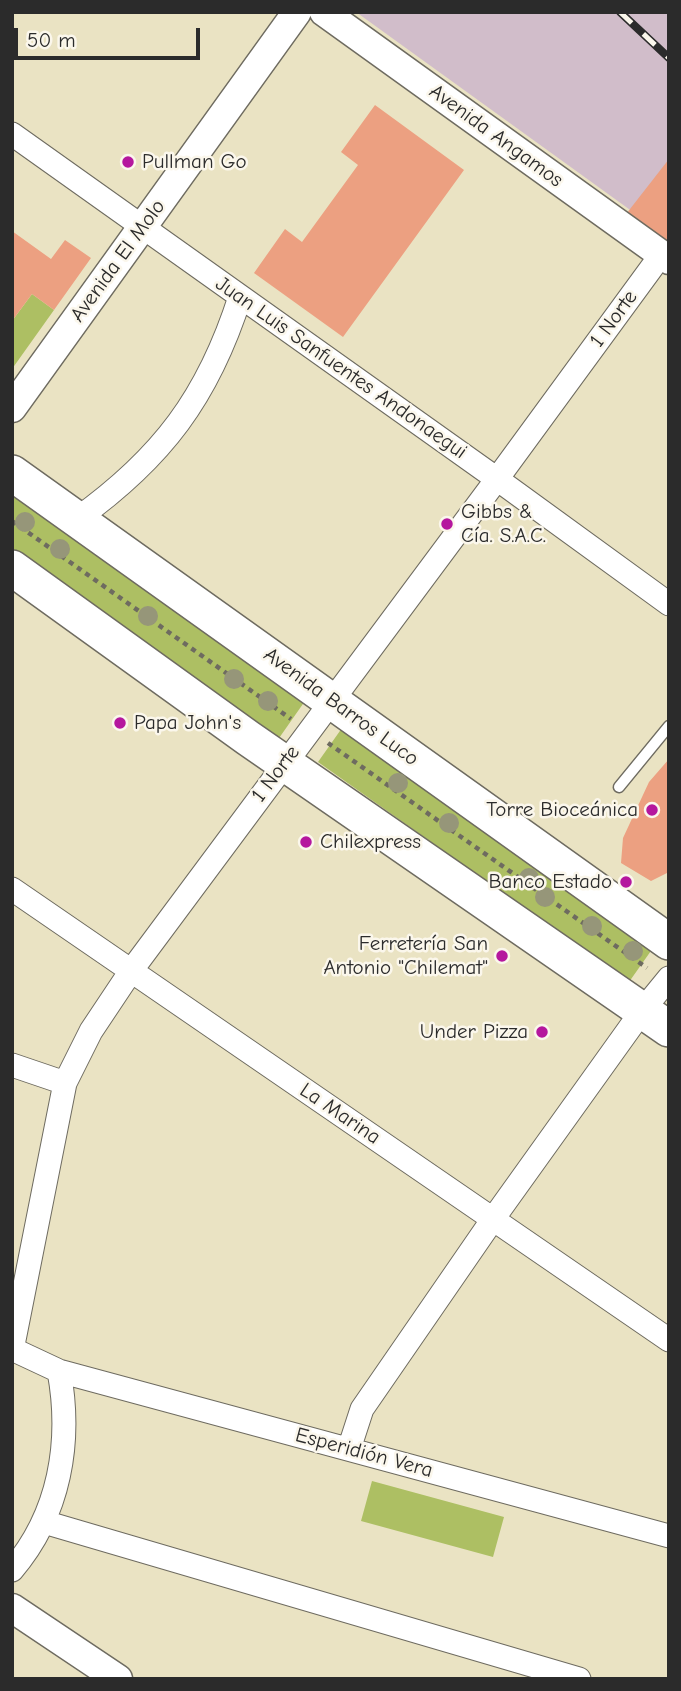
<!DOCTYPE html>
<meta charset="utf-8">
<style>
body{margin:0}
#map{position:relative;width:681px;height:1691px;overflow:hidden;background:#eae3c3;font-family:"Comic Neue",sans-serif}
canvas{display:block}
.frame{position:absolute;inset:0;border:14px solid #2b2b2b;pointer-events:none}
.scale{position:absolute;left:14px;top:28px;width:186px;height:32px;box-sizing:border-box;border:4px solid #2b2b2b;border-top:0;padding-left:9px;font-size:21px;line-height:24px;white-space:nowrap;color:#2b2b2b;-webkit-text-stroke:5px #fbf7ec;paint-order:stroke}
</style>
<div id="map">
<canvas width="681" height="1691"></canvas>
<div class="frame"></div>
<div class="scale">50 m</div>
</div>
<script>
const ctx = document.querySelector('canvas').getContext('2d');
ctx.lineJoin = 'round';
function fillPath(path, color) { ctx.fillStyle = color; ctx.fill(path, 'evenodd'); }
function strokePath(path, color, width, dash) { ctx.strokeStyle = color; ctx.lineWidth = width; ctx.lineCap = dash ? 'butt' : 'round'; ctx.setLineDash(dash || []); ctx.stroke(path); }
function label(font, color, halo, rows, align = 'center') {
  ctx.font = font + ' "Comic Neue",sans-serif'; ctx.lineWidth = 5; ctx.setLineDash([]); ctx.textBaseline = 'middle'; ctx.strokeStyle = halo; ctx.fillStyle = color; for (const [text, x, y, turn = 0] of rows) {
    ctx.save(); ctx.translate(x, y); ctx.rotate((+turn || 0) * Math.PI / 180); ctx.textAlign = isNaN(turn) ? turn : align; if (halo) ctx.strokeText(text, 0, 0); ctx.fillText(text, 0, 0); ctx.restore();
  }
}
fillPath(new Path2D(`
 M356,12H669V238Z`), '#d1bdca');
fillPath(new Path2D(`
 M32,294L54,310L12,369V321Z
 M12,492L305,701L277,741L12,553Z
 M342,728L653,948L629,982L318,762Z
 M372,1481L504,1517L493,1557L361,1521Z`), '#adbf63');
fillPath(new Path2D(`
 M375,105L464,170L343,337L254,273L285,229L302,242L358,165L341,152Z
 M669,159V250L623,218Z
 M12,231L51,259L65,240L91,258L54,310L32,294L12,321Z
 M669,759V872L651,881L621,863L623,838L649,782Z`), '#eca081');
const service = new Path2D(`
 M619,787L669,726`);
const minor = new Path2D(`
 M12,134L497,479L669,604
 M77,519C162,458 208,397 240,297
 M12,889L669,1340
 M12,1065L65,1083
 M12,1349L59,1371L669,1536
 M12,1350L65,1083L91,1031L131,971L497,479L661,255
 M349,1449L362,1409L493,1219L642,1011L669,978
 M44,1522L579,1679
 M12,1570C60,1514 72,1442 59,1371`);
const tertiary = new Path2D(`
 M324,12L669,260
 M12,408L297,12
 M12,1608L118,1679`);
const primary = new Path2D(`
 M12,473L669,942
 M12,568L248,738L669,1029`);
strokePath(service, '#6e6b60', 13);
strokePath(minor, '#6e6b60', 25);
strokePath(tertiary, '#6e6b60', 31);
strokePath(primary, '#6e6b60', 38);
strokePath(new Path2D(`
 M12,521L291,719
 M328,743L647,968`), '#6e6b60', 4.5, [5, 5]);
strokePath(service, '#fff', 10);
strokePath(minor, '#fff', 23);
strokePath(tertiary, '#fff', 28);
strokePath(primary, '#fff', 35);
const rail = new Path2D(`
 M620,12L669,58`);
strokePath(rail, '#2b2b2b', 8);
strokePath(rail, '#fbf7ec', 5, [16]);
ctx.fillStyle = '#969679';
for (const [x, y] of [
 [25,522],
 [60,549],
 [148,616],
 [234,679],
 [268,701],
 [398,783],
 [449,823],
 [529,878],
 [545,897],
 [592,926],
 [633,951]
]) { ctx.beginPath(); ctx.arc(x, y, 10, 0, 2 * Math.PI); ctx.fill(); }
for (const [x, y, r, color] of [
 [128,162,7,"#b5179e"],
 [447,524,7,"#b5179e"],
 [120,723,7,"#b5179e"],
 [652,810,7,"#b5179e"],
 [306,842,7,"#b5179e"],
 [626,882,7,"#b5179e"],
 [502,956,7,"#b5179e"],
 [542,1032,7,"#b5179e"]
]) { const dot = new Path2D(); dot.arc(x, y, r, 0, 2 * Math.PI); ctx.fillStyle = color; ctx.fill(dot); strokePath(dot, '#fbf7ec', 2.5); }
label('21px', '#2b2b2b', '#fbf7ec', [
 ["Avenida Angamos",496,136,36],
 ["Avenida El Molo",118,261,-54],
 ["1 Norte",614,319,-54],
 ["Juan Luis Sanfuentes Andonaegui",341,368,35],
 ["Avenida Barros Luco",341,707,36],
 ["1 Norte",276,774,-53],
 ["La Marina",340,1114,34],
 ["Esperidión Vera",364,1453,15]
]);
label('21px', '#2b2b2b', '#fbf7ec', [
 ["Pullman Go",142,162],
 ["Gibbs &",461,512],
 ["Cía. S.A.C.",461,536],
 ["Papa John's",134,723],
 ["Torre Bioceánica",638,810,"right"],
 ["Chilexpress",320,842],
 ["Banco Estado",612,882,"right"],
 ["Ferretería San",488,944,"right"],
 ["Antonio \"Chilemat\"",488,968,"right"],
 ["Under Pizza",528,1032,"right"]
], 'left');
</script>
